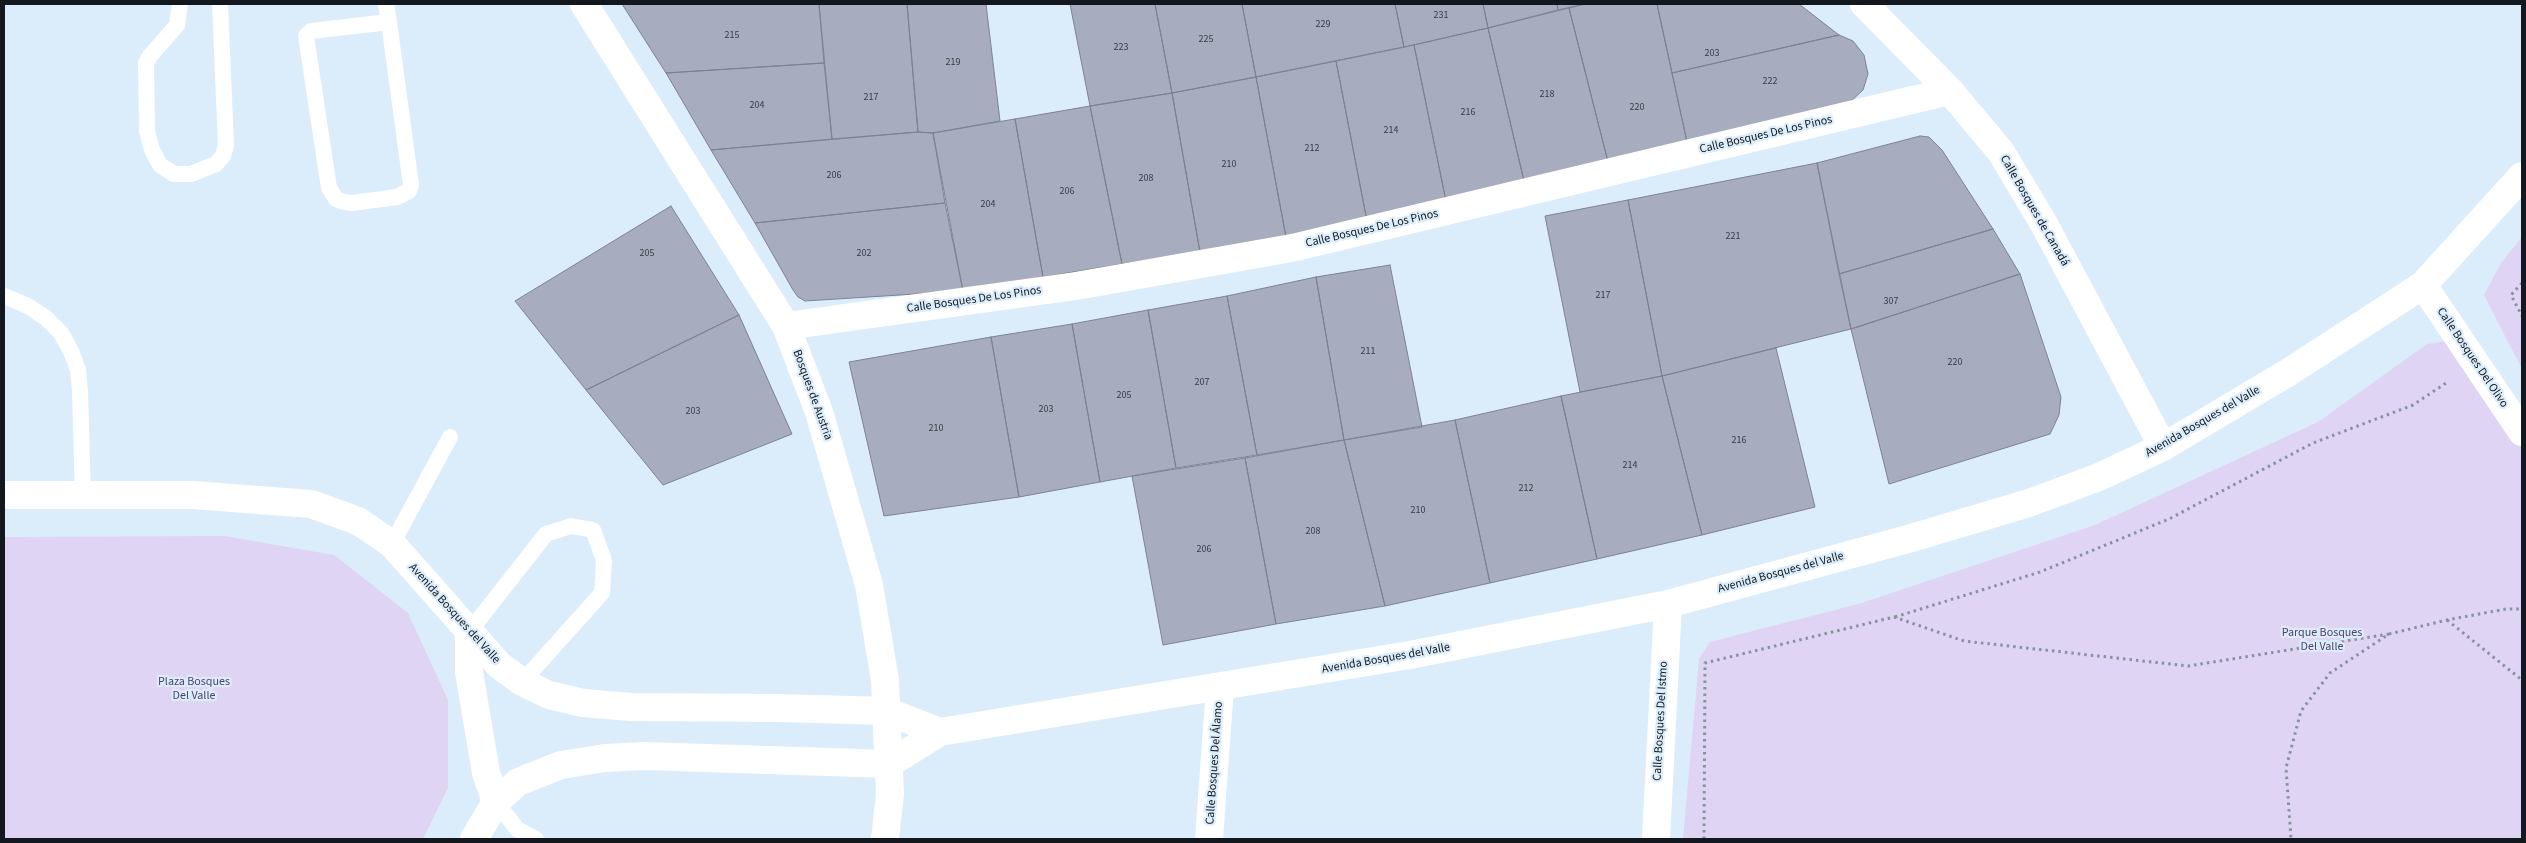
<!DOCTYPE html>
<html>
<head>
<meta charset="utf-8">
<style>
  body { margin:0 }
  #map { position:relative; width:2526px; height:843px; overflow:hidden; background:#dbedfb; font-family:"Source Sans 3",sans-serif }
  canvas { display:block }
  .frame { position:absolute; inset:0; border:5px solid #12181d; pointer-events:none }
</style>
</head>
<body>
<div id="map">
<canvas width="2526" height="843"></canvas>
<div class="frame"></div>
</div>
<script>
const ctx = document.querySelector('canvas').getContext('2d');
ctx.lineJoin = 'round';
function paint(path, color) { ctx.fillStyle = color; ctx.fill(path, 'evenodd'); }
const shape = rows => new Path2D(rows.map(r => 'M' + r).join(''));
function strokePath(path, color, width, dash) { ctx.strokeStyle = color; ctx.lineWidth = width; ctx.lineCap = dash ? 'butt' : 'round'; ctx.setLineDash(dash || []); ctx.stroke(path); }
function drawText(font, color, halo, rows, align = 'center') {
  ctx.font = font + ' "Source Sans 3",sans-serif'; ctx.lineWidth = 4.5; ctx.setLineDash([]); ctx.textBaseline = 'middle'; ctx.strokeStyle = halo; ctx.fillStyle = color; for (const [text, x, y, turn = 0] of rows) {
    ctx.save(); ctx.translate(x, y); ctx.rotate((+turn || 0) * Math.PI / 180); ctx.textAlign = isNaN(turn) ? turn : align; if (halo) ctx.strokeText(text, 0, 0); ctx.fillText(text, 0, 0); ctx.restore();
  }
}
const green = shape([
  [2522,237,2522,369,2484,295,2501,263],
  [2448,341,2458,346,2522,446,2522,839,1683,839,1699,659,1710,642,1862,603,2095,525,2318,422,2427,344],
  [224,536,334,555,408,613,448,700,448,788,423,839,4,839,4,537]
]);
const building = shape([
  [622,4,819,4,824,63,666,73,622,4],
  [819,4,907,4,918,132,832,139,819,4],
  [907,4,986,4,1000,121,933,133,918,132,907,4],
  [1070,4,1155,4,1172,93,1090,106,1070,4],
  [1155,4,1242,4,1256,77,1172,93,1155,4],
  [1242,4,1395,4,1404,47,1256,77,1242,4],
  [1395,4,1483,4,1488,28,1404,47,1395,4],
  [1483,4,1557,4,1558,10,1488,28,1483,4],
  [1557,4,1585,4,1558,10,1557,4],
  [1585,4,1657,4,1687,142,1608,162,1569,8,1585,4],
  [1657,4,1799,4,1839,35,1672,73,1657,4],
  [1569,8,1608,162,1524,181,1488,28,1569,8],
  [1488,28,1524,181,1446,201,1414,45,1488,28],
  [1839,35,1853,41,1864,55,1868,74,1863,90,1850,102,1687,142,1672,73,1839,35],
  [1414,45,1446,201,1367,221,1336,61,1414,45],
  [1336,61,1367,221,1286,237,1256,77,1336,61],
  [824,63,832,139,711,150,666,73,824,63],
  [1256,77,1286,237,1200,252,1172,93,1256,77],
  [1172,93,1200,252,1122,264,1090,106,1172,93],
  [1090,106,1122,264,1043,277,1015,119,1090,106],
  [1015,119,1043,277,963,291,933,133,1015,119],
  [918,132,933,133,945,203,755,223,711,150,918,132],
  [1920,136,1929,137,1942,150,1993,229,1839,274,1817,163,1920,136],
  [1817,163,1851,329,1662,376,1628,200,1817,163],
  [1628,200,1662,376,1580,392,1545,216,1628,200],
  [945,203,963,291,805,301,798,297,793,290,755,223,945,203],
  [671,206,739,315,586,390,515,301,671,206],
  [1993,229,2020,274,1851,329,1839,274,1993,229],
  [1390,265,1422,427,1344,440,1316,277,1390,265],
  [2020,274,2061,397,2059,415,2050,434,1889,484,1851,329,2020,274],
  [1316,277,1344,440,1257,455,1227,296,1316,277],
  [1227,296,1257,455,1176,468,1148,310,1227,296],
  [1148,310,1176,468,1100,482,1072,324,1148,310],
  [739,315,792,434,663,485,586,390,739,315],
  [1072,324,1100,482,1019,497,991,337,1072,324],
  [991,337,1019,497,884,516,849,362,991,337],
  [1776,348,1815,507,1702,535,1662,376,1776,348],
  [1662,376,1702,535,1597,559,1561,396,1662,376],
  [1561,396,1597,559,1490,583,1455,420,1561,396],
  [1455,420,1490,583,1385,606,1344,440,1455,420],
  [1344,440,1385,606,1276,624,1245,458,1344,440],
  [1245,458,1276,624,1163,645,1132,476,1245,458]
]);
const path = shape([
  [2522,283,2511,295,2522,316],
  [1895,617,2040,572,2169,519,2313,443,2413,405,2446,383],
  [2447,620,2522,680],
  [2389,634,2447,620,2506,609,2522,609],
  [1704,839,1705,663,1894,617,1964,641,2188,666,2389,634,2330,673,2301,711,2286,768,2291,839]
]);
const service = shape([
  [180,4,177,25,150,56,146,63,147,131,152,150,160,165,174,174,191,174,216,164,223,156,226,145,220,4],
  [386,4,389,22],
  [389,22,411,185,409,191,397,197,352,203,344,202,336,199,329,188,306,36,311,31,389,22],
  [4,296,28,306,46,318,61,333,71,351,78,370,80,391,83,496],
  [392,544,450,437],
  [469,632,546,534,571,526,593,530,604,560,602,593,522,682],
  [496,802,517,829,536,839]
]);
const minor = shape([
  [584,4,786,326,819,412,869,585,885,680,890,794,885,839],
  [1864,4,1950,91,2001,152,2044,224,2163,447],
  [2423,285,2522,432],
  [786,326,1076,286,1292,248,1950,91],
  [1209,839,1220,687],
  [1656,839,1668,604]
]);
const tertiary = shape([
  [4,495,193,495,311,504,358,521,392,544,499,665,522,682,549,695,583,703,631,707,778,708,886,711,940,732],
  [469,632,469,672,486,773,496,802],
  [474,839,496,802,518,782,561,765,605,758,645,756,889,764,940,732,1410,655,1668,604,1908,539,2029,503,2099,477,2163,447,2289,372,2423,285,2522,176]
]);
const numberNames = [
  ["231",1441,16],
  ["229",1323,25],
  ["215",732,36],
  ["225",1206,40],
  ["223",1121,48],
  ["203",1712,54],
  ["219",953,63],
  ["222",1770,82],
  ["218",1547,95],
  ["217",871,98],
  ["204",757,106],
  ["220",1637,108],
  ["216",1468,113],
  ["214",1391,131],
  ["212",1312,149],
  ["210",1229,165],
  ["206",834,176],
  ["208",1146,179],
  ["206",1067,192],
  ["204",988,205],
  ["221",1733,237],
  ["205",647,254],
  ["202",864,254],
  ["217",1603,296],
  ["307",1891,302],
  ["211",1368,352],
  ["220",1955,363],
  ["207",1202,383],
  ["205",1124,396],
  ["203",1046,410],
  ["203",693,412],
  ["210",936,429],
  ["216",1739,441],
  ["214",1630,466],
  ["212",1526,489],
  ["210",1418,511],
  ["208",1313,532],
  ["206",1204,550]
];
const streetNames = [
  ["Calle Bosques De Los Pinos",1766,135,-13],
  ["Calle Bosques de Canadá",2034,211,60],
  ["Calle Bosques De Los Pinos",1372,229,-13],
  ["Calle Bosques De Los Pinos",974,300,-8],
  ["Calle Bosques Del Olivo",2472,358,56],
  ["Bosques de Austria",812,395,70],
  ["Avenida Bosques del Valle",2203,422,-30],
  ["Avenida Bosques del Valle",1781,573,-15],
  ["Avenida Bosques del Valle",454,614,48],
  ["Avenida Bosques del Valle",1386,659,-10],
  ["Calle Bosques Del Istmo",1661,721,-87],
  ["Calle Bosques Del Álamo",1215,763,-86]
];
const parkNames = [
  ["Parque Bosques",2322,633],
  ["Del Valle",2322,647],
  ["Plaza Bosques",194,682],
  ["Del Valle",194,696]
];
paint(green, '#e0d4f4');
paint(building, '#a7acbe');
strokePath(building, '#7d8293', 1);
strokePath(path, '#86939d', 3, [2.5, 4]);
strokePath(service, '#fff', 16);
strokePath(minor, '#fff', 28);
strokePath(tertiary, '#fff', 28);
drawText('10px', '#373d45', null, numberNames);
drawText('12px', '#12181d', '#dbedfb', streetNames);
drawText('12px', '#55416e', '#dbedfb', parkNames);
</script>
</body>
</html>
